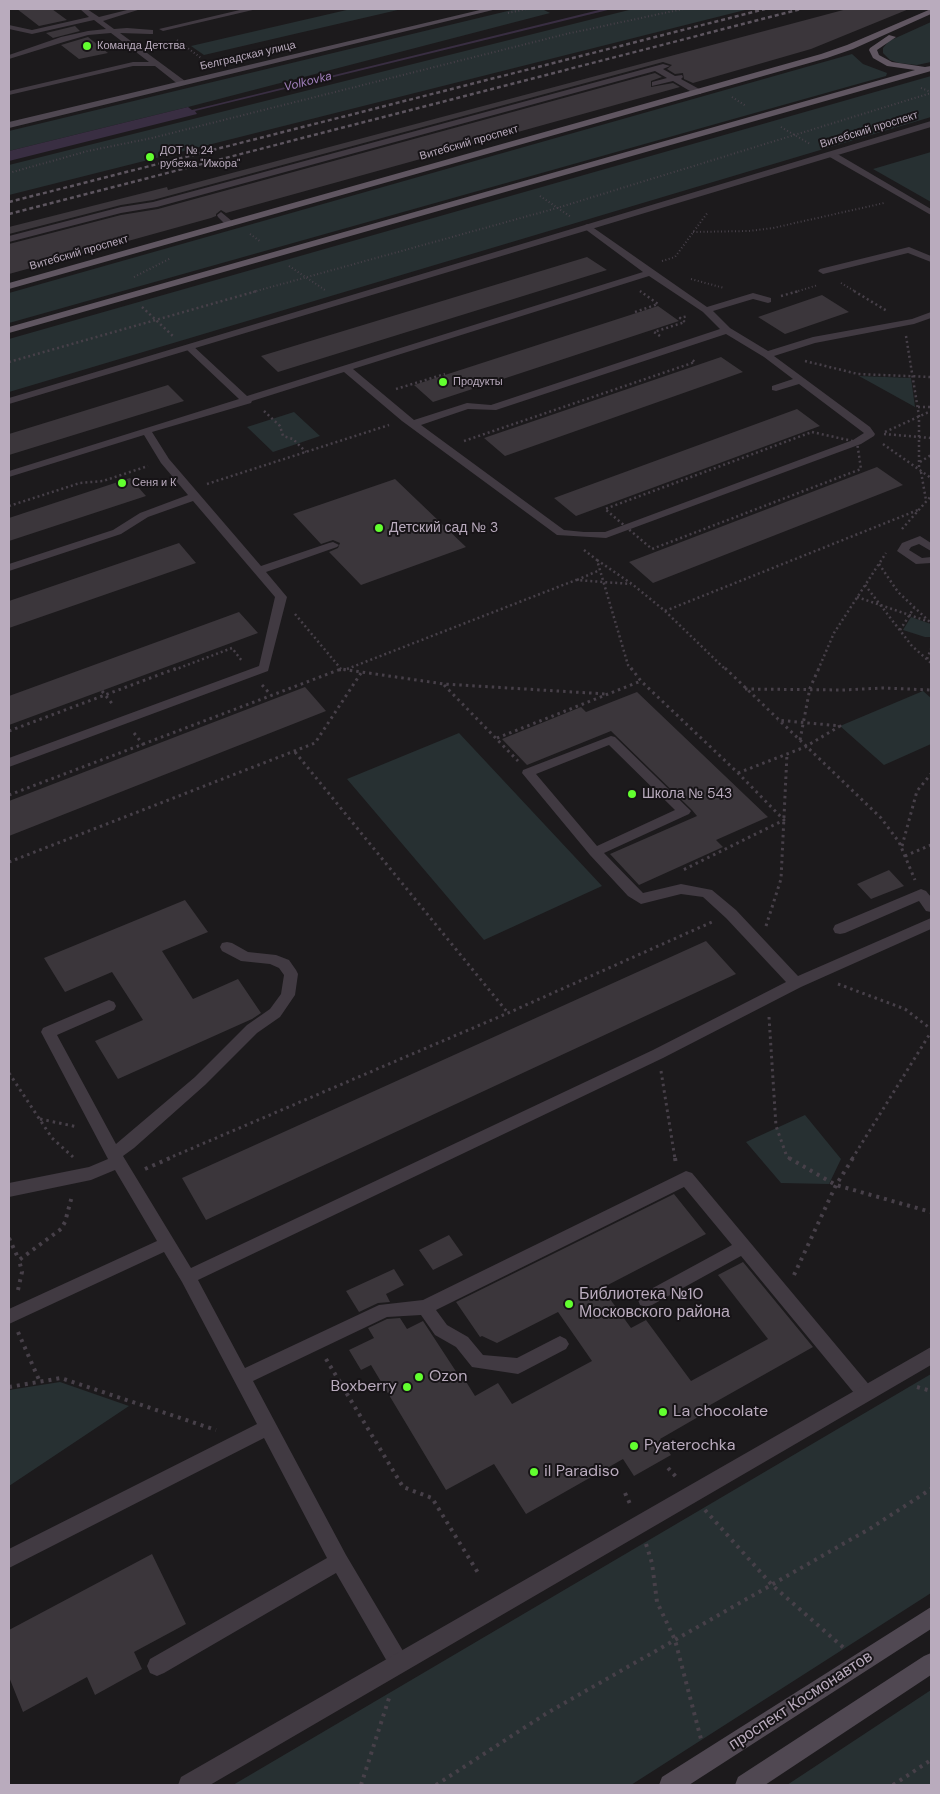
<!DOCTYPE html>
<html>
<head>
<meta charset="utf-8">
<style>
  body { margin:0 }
  #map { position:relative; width:940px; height:1794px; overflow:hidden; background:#1c1a1c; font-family:"DM Sans",sans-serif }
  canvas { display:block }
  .frame { position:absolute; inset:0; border:10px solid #b9abbd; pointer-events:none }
</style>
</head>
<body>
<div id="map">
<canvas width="940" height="1794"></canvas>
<div class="frame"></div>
</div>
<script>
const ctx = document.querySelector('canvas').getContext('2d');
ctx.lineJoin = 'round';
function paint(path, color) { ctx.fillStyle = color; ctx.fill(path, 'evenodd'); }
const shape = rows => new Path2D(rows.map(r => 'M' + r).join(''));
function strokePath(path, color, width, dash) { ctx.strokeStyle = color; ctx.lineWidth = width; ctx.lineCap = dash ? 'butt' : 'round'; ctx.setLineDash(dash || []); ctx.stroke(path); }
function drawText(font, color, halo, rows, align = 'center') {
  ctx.font = font + ' "DM Sans",sans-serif'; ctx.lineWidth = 4; ctx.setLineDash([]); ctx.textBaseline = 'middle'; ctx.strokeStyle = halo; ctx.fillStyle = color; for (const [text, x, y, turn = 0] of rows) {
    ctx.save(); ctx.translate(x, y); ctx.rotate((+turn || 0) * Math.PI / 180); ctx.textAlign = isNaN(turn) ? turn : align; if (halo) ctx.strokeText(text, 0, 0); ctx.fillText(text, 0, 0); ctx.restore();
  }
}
const green = shape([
  [351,9,402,9,204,55,191,46],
  [516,9,542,9,550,13,188,107,9,151,9,131],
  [633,9,749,9,9,195,9,165],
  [931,22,931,62,917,65,899,63,890,60,883,53,883,48,889,41],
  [852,54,863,64,887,73,886,76,9,323,9,293],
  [931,76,931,117,9,392,9,339],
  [931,152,931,202,873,169],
  [859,376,911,378,915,407],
  [294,412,320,436,273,452,247,427],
  [911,617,931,624,931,637,925,637,903,630],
  [923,691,931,698,931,744,884,765,840,726],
  [459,733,602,886,484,940,347,779],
  [805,1115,841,1159,829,1184,781,1183,746,1142],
  [931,1374,931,1593,631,1785,233,1785],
  [60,1382,129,1406,9,1486,9,1390],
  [931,1690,931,1785,787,1785]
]);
const water = shape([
  [603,9,612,9,195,111,197,114,9,161,9,151,188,107,192,110]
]);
const building = shape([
  [17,9,52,9,67,20,39,26],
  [847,9,909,9,811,49,693,83,684,79,683,73,675,74,667,69,672,65,663,62,153,200,121,205,9,234,9,227,167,187,168,190],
  [75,26,80,31,53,38,46,33],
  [88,37,108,53,79,59,61,45],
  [655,73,662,77,651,81,651,87,673,83,680,87,226,213,221,210,216,214,216,216,211,218,9,274,9,244,121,215,158,209],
  [587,257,607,270,278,372,261,356],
  [822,295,849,312,785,334,758,317],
  [658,306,679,321,433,402,414,385],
  [721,357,743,372,505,456,484,438],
  [168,385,184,401,9,455,9,434],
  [797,409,820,426,576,516,554,498],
  [877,467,903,485,653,583,629,562],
  [130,478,146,496,9,541,9,518],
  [395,479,466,547,361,585,329,552,338,548,340,543,333,540,321,544,293,514],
  [179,543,196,563,9,628,9,601],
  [239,612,258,633,9,725,9,696],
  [305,687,326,711,9,836,9,801],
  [637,692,768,817,716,840,723,847,639,885,610,854,697,816,692,810,611,731,527,765,502,739,581,707,586,712],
  [889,870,904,886,871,899,857,884],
  [185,900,208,932,162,951,193,999,238,979,261,1013,252,1019,118,1079,95,1041,143,1020,112,972,65,992,44,958],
  [706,941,736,974,206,1220,182,1178],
  [674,1194,706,1234,602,1288,631,1328,646,1320,691,1381,768,1339,718,1275,743,1262,813,1347,703,1409,705,1413,660,1439,671,1455,634,1476,623,1459,526,1514,494,1464,446,1490,371,1365,361,1370,349,1350,374,1338,368,1328,387,1319,400,1318,407,1329,423,1321,457,1373,460,1372,475,1396,498,1383,512,1404,592,1361,558,1312,497,1343,482,1336,480,1337,456,1302],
  [449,1235,463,1255,433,1270,419,1250],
  [394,1269,404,1285,386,1294,390,1302,378,1303,359,1312,346,1291],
  [152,1554,186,1624,134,1652,142,1669,95,1695,87,1677,23,1712,9,1677,9,1630]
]);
const pathFar3 = shape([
  [508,13,527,9],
  [177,40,201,58],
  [921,88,931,92],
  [732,97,746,106],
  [781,127,810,144],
  [9,173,88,151,152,138,566,34,683,9],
  [540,196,571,217],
  [693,232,749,231,773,228,884,203],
  [250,234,261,242],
  [662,261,675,257,708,212],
  [289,266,325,290],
  [134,277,171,258],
  [691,279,724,288],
  [841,283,856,292],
  [253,292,557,208,931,93],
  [795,292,818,285]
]);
const pathFar2 = shape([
  [854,291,887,311],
  [781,296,799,291],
  [142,307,174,337],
  [635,312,658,304,640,291],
  [660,336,654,332,685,322,680,318,688,316],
  [906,336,919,416,919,469],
  [805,361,858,374,931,377],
  [9,362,257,291],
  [396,389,445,374],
  [918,407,931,407],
  [264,411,280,426,283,436,293,439,306,452],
  [812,432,857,442,861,469,652,549,605,509,812,432],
  [885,432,931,411],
  [884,434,931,438],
  [464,441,695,362,691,359],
  [883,444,931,478],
  [920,462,931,455],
  [921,472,926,500],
  [207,484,389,425],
  [9,506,80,483,103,481,148,466],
  [902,529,931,496],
  [584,550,597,560,628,665,632,670],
  [597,560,632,584,665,611,726,670],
  [879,564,898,592,931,623],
  [577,580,600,570],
  [865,585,912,646,931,663],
  [857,597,927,621],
  [665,611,918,510],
  [295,614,341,669],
  [900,630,914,608],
  [927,659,931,649],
  [347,669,576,580,631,584],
  [174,670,232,648,242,661],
  [339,670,345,670],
  [818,670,834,633,886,553]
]);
const pathFar1 = shape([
  [631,668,641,681,738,773,784,820,681,871],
  [725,668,881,818,899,842,915,880],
  [262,685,271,695],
  [444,685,518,761],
  [745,689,843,690,883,688,931,690],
  [102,691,114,706],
  [9,731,177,668],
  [134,733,146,748],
  [497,738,641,681],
  [800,740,810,688,819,668],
  [295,752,508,1013],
  [738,773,805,747,840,726,777,720],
  [9,795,341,669,444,684,606,694],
  [902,846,917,791,931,774],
  [905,856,931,845],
  [9,862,315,743,361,673],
  [766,926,781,879,787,754],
  [838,984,905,1009,931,1029],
  [769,1017,776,1126,787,1157,791,1159],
  [661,1071,675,1159],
  [9,1073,52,1138,73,1157],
  [40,1119,78,1127],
  [167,1159,508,1013,712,922],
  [852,1159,931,1032]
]);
const path = shape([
  [675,1158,676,1164],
  [789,1158,836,1185,931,1212],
  [145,1169,170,1158],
  [9,1238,19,1260],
  [794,1275,836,1185,853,1158],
  [18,1290,22,1272,19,1260,61,1229,65,1222,72,1196],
  [18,1332,40,1382],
  [326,1359,403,1487,432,1498,480,1576],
  [9,1387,61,1378,216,1430],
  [917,1387,931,1391],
  [668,1468,678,1479],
  [625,1493,631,1506],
  [705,1510,772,1585,844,1648],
  [646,1544,652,1563,657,1602,675,1640,701,1739],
  [361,1785,390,1695],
  [436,1785,547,1713,871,1528,931,1489],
  [893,1785,931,1760]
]);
const lane = shape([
  [80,9,87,9,99,17,131,9,141,9,103,21,114,29,127,28,153,30,153,34,150,34,120,33,185,81,185,85,179,85,155,66,133,66,9,95,9,91,133,62,149,62,111,33,88,35,67,41,9,59,9,55,61,37,88,31,106,29,94,20,32,34,9,29,9,25,32,30,89,17,80,9],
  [244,9,257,9,163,31,159,29,244,9],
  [663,64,670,66,663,69,675,76,682,75,683,77,681,79,701,90,701,94,695,94,673,81,652,86,652,82,667,78,655,71,157,207,121,213,9,242,9,236,121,207,153,202,663,64],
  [828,152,834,152,931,209,931,215,828,156,828,152],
  [221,212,233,222,233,226,227,226,218,217,217,215,221,212],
  [588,224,707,307,753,293,771,298,771,302,768,303,753,299,713,311,730,328,768,351,813,337,912,319,931,312,931,318,914,324,815,343,774,356,870,427,875,434,874,436,861,444,606,538,557,535,402,421,344,372,252,401,251,403,152,432,169,459,261,566,329,543,333,542,339,545,337,547,266,572,287,597,268,671,9,767,9,758,259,666,275,597,193,501,148,517,121,534,9,571,9,564,113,530,140,513,188,495,161,463,144,435,9,477,9,471,239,399,186,349,186,345,192,345,247,396,643,272,585,229,585,225,588,224],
  [649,276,703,312,720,329,491,405,467,403,414,420,353,369,649,276],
  [726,334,764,357,793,379,772,386,772,390,776,391,799,384,864,433,853,440,605,532,584,532,564,530,421,425,468,409,496,410,726,334],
  [909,247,931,256,931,262,908,253,823,274,818,271,820,269,909,247],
  [920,536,931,543,931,551,919,544,911,547,909,550,922,558,931,557,931,563,916,564,897,551,902,543,920,536],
  [611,736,615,737,691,811,689,814,604,853,643,893,681,884,712,890,736,910,798,976,931,918,931,929,801,987,663,1058,198,1280,245,1368,379,1305,423,1300,686,1171,692,1173,871,1387,874,1393,871,1399,865,1401,859,1399,741,1256,652,1305,646,1307,640,1305,638,1300,640,1295,732,1245,684,1187,436,1310,447,1325,468,1337,483,1355,517,1358,554,1339,560,1336,566,1339,569,1344,566,1349,524,1371,518,1374,472,1367,456,1347,435,1335,421,1315,387,1317,253,1381,346,1555,406,1656,409,1663,406,1670,399,1673,392,1670,336,1573,164,1673,157,1676,150,1673,147,1666,150,1659,327,1558,264,1438,9,1568,9,1549,257,1424,182,1282,164,1252,9,1324,9,1309,157,1241,115,1170,91,1180,9,1197,9,1183,89,1167,108,1159,41,1032,43,1028,104,1002,109,1000,114,1002,116,1006,114,1010,57,1035,116,1144,195,1077,247,1025,270,1009,281,994,284,975,279,968,270,964,241,961,222,951,220,947,222,943,227,942,232,943,248,952,276,955,289,960,296,970,298,974,295,995,280,1017,257,1033,205,1085,134,1148,123,1156,191,1268,653,1050,786,982,726,918,703,897,681,894,641,904,628,896,590,855,522,773,523,770,611,736],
  [609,745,675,810,597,846,536,774,609,745],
  [921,889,926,891,931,897,931,912,926,911,919,901,845,933,840,934,835,933,833,929,835,925,921,889]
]);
const street = shape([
  [931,121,931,127,9,404,9,398,931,121],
  [931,1347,931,1365,210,1785,178,1785,181,1777,931,1347]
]);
const secondary = shape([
  [484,9,497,9,9,128,9,122,484,9],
  [931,1607,931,1629,689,1785,659,1785,662,1777,931,1607],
  [931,1653,931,1675,765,1785,735,1785,738,1777,924,1656,931,1653]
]);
const primary = shape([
  [931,9,931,14,853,49,827,58,9,289,9,283,821,54,847,45,931,9],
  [889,35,896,37,877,50,879,55,892,62,925,67,931,66,931,71,9,333,9,327,915,70,887,66,873,58,869,50,870,48,889,35]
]);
const rail = shape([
  [9,202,765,9],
  [9,214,801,9]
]);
const markers = [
  [87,46,5,"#62ff2f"],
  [150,157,5,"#62ff2f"],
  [443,382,5,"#62ff2f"],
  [122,483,5,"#62ff2f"],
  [379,528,5,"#62ff2f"],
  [632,794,5,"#62ff2f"],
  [569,1304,5,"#62ff2f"],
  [419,1377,5,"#62ff2f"],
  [407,1387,5,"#62ff2f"],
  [663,1412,5,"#62ff2f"],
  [634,1446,5,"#62ff2f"],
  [534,1472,5,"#62ff2f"]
];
const farPoinames = [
  ["Команда Детства",97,46],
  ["ДОТ № 24",160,151],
  ["рубежа \"Ижора\"",160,164],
  ["Продукты",453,382],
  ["Сеня и К",132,483]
];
const farStreetnames = [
  ["Белградская улица",248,56,-13],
  ["Витебский проспект",869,130,-17],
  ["Витебский проспект",469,143,-16],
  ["Витебский проспект",79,253,-16]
];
const farWaternames = [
  ["Volkovka",308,82,-14]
];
const poiNames = [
  ["Детский сад № 3",389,528],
  ["Школа № 543",642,794]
];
const nearPoinames = [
  ["Библиотека №10",579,1295],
  ["Московского района",579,1313],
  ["Ozon",429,1377],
  ["Boxberry",397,1387,"right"],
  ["La chocolate",673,1412],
  ["Pyaterochka",644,1446],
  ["il Paradiso",544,1472]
];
const nearStreetnames = [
  ["проспект Космонавтов",801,1701,-33]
];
paint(green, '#273032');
paint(water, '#392e42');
paint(building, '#3b363b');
strokePath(pathFar3, '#474049', 2, [1, 2.5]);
strokePath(pathFar2, '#474049', 2.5, [2, 3]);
strokePath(pathFar1, '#474049', 3, [2.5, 4]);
strokePath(path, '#474049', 4, [3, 5]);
paint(lane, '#413a42');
paint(street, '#413a42');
paint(secondary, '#504852');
paint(primary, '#605661');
strokePath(rail, '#5d555f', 2.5, [4, 3]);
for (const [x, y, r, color] of markers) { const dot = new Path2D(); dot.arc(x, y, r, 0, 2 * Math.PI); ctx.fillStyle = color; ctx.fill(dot); strokePath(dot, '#171417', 2); }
drawText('11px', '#b9abbd', '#171417', farPoinames, 'left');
drawText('11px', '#b9abbd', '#171417', farStreetnames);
drawText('italic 12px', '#a07fbb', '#171417', farWaternames);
drawText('14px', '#b9abbd', '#171417', poiNames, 'left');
drawText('16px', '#b9abbd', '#171417', nearPoinames, 'left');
drawText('16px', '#b9abbd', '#171417', nearStreetnames);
</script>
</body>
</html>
